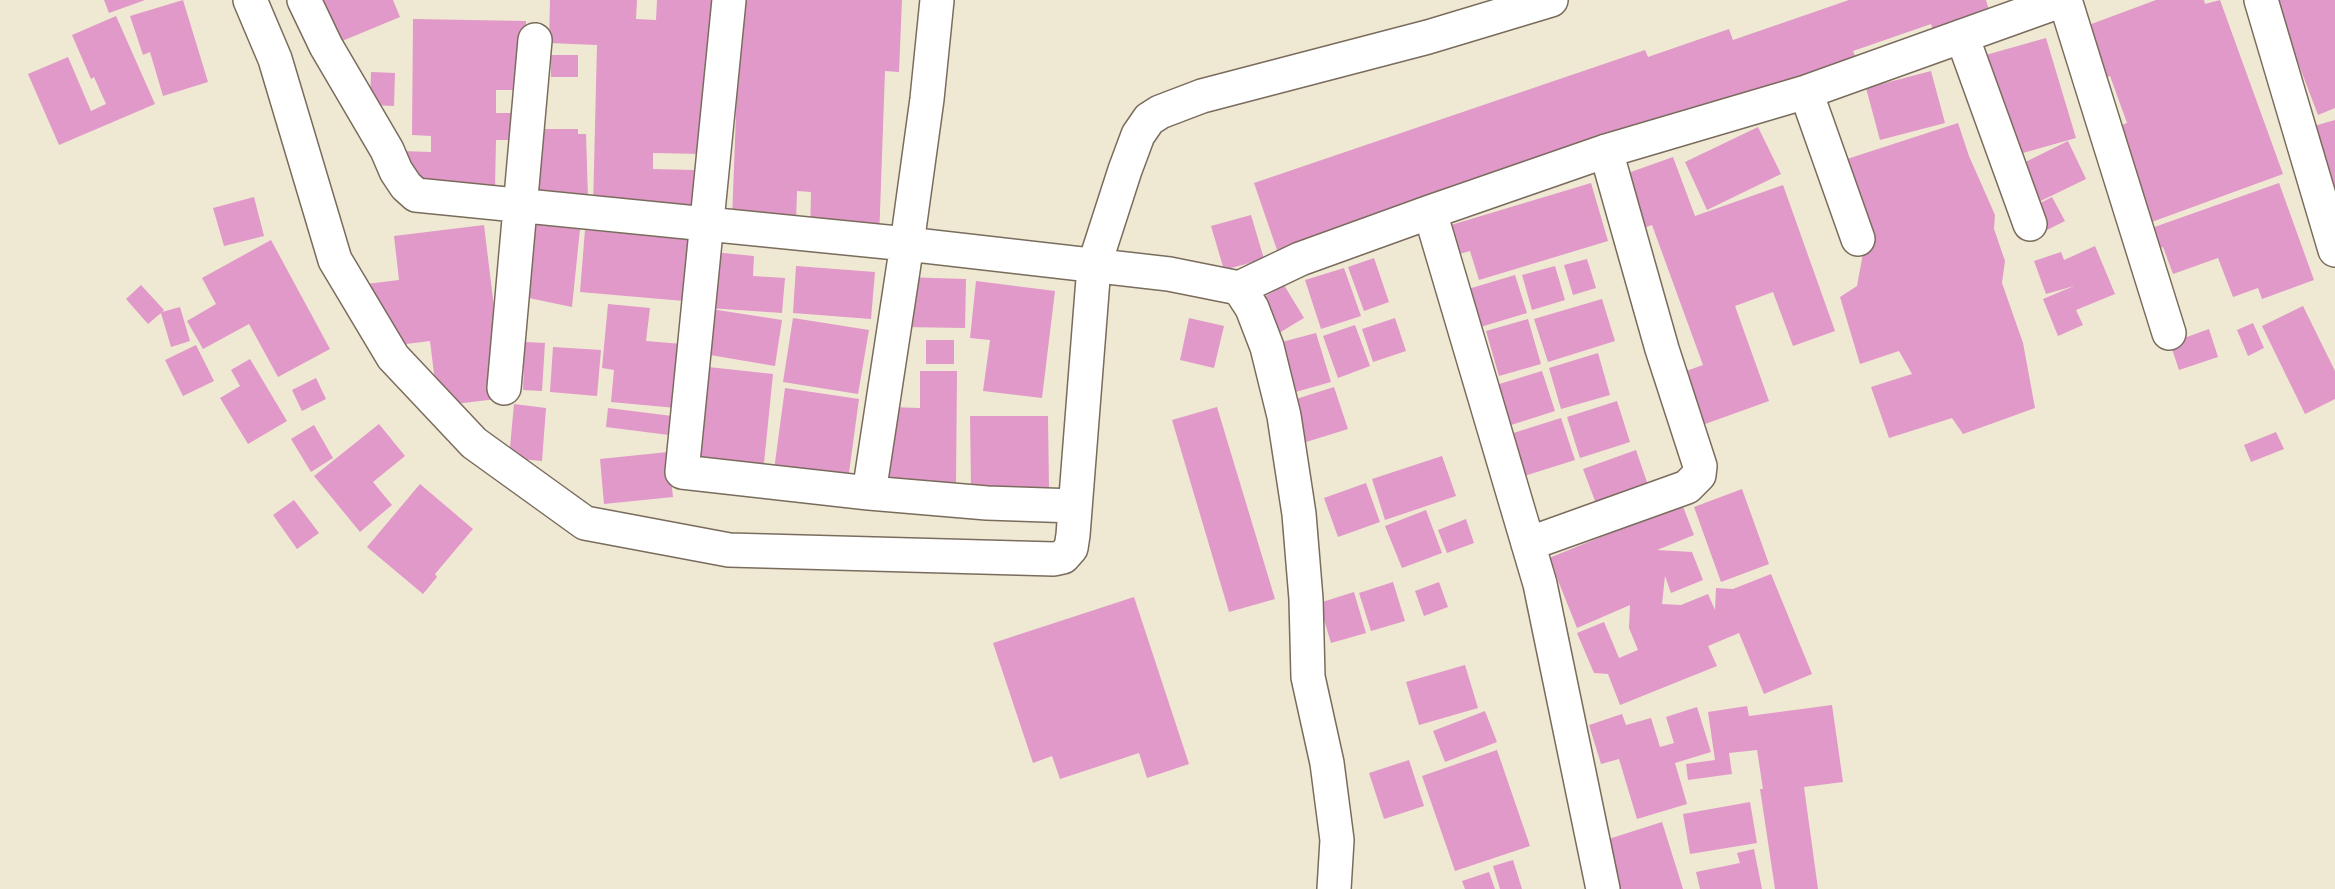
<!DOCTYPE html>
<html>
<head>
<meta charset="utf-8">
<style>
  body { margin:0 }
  canvas { display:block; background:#efe8d2 }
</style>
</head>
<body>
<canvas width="2335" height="889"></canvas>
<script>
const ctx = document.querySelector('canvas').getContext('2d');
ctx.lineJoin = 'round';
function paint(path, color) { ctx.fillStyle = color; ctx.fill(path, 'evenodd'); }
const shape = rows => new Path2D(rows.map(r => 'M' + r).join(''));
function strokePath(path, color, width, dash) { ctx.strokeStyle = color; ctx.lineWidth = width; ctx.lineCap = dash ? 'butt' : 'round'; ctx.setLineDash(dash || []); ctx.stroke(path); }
const building = shape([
  [104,0,145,0,109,13],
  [183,0,208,82,163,96,150,52,143,55,130,16],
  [297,0,393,0,400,17,318,51],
  [550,0,637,0,636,19,656,20,657,0,716,0,703,154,653,153,653,169,694,170,693,212,593,208,597,45,549,43],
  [743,0,902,0,899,72,885,71,879,240,810,238,811,192,797,191,796,222,732,219,740,9],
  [1849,0,1986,0,1992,20,1936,39,1931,24,1853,51,1857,61,1460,188,1277,250,1254,183,1645,50,1648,57,1729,29,1733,40],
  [2156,0,2204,0,2205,4,2220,0,2283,174,2149,223,2114,128,2127,123,2110,76,2105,78,2086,26],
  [2246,0,2335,0,2335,108,2318,115,2297,60,2281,66],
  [116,16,155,104,59,145,28,74,68,57,91,111,106,104,94,77,91,79,72,35],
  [413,19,526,21,526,90,496,90,496,113,520,113,519,140,496,140,495,188,402,187,402,151,431,152,431,136,412,135],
  [2046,38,2076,138,1998,160,1968,60],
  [551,55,578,55,578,77,551,77],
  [1931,71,1945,123,1880,140,1866,88],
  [371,72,395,73,394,106,370,105],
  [2335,120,2335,188,2334,188,2326,159,2306,165,2296,131],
  [1958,123,1969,156,1995,215,1994,229,2005,261,2002,283,2023,343,2035,408,1963,434,1952,418,1889,438,1871,387,1912,374,1899,351,1860,364,1840,297,1857,286,1864,248,1841,161],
  [1758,127,1781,174,1707,210,1685,162],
  [537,129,578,129,578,134,586,134,588,198,539,199],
  [2068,141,2086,179,2020,211,2001,174],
  [1673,157,1695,216,1783,185,1835,331,1793,346,1773,292,1735,306,1769,401,1694,428,1675,375,1703,365,1652,225,1633,232,1614,178],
  [1591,183,1608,241,1479,280,1470,251,1449,257,1441,228],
  [2279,183,2314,280,2262,299,2258,288,2233,297,2218,258,2173,274,2163,247,2134,258,2126,237],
  [254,197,264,236,224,246,213,208],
  [2052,197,2065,221,2033,237,2021,213],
  [1251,215,1264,259,1224,270,1211,226],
  [532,224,580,229,572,307,524,297],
  [484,225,505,398,438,406,430,341,374,348,366,284,399,280,394,236],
  [585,230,689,239,684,301,580,292],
  [271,240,330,349,278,377,249,324,203,349,187,321,216,304,202,278],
  [2095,246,2115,294,2076,310,2083,325,2058,336,2043,299,2074,286,2046,294,2034,261,2061,252,2064,260],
  [713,252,754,256,753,276,785,278,782,313,709,308],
  [1374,258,1389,302,1364,311,1348,267],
  [1587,259,1596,288,1573,295,1564,265],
  [796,266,875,272,871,319,793,313],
  [1555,266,1565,300,1532,310,1522,275],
  [1344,268,1361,316,1321,329,1305,280],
  [1515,275,1527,313,1477,328,1465,290],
  [902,277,966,279,965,328,901,327],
  [976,281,1055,291,1042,398,983,391,990,340,970,338],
  [141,285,164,310,162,312,180,307,190,341,171,347,161,313,148,324,126,299],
  [1284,285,1304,318,1279,333,1259,300],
  [1602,299,1615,341,1548,362,1534,319],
  [608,304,650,308,646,341,682,344,676,408,611,402,614,370,602,368],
  [2303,306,2335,371,2335,399,2305,414,2262,326],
  [711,309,782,320,775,366,704,354],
  [793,318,869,330,858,394,783,382],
  [1189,318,1224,326,1214,368,1180,360],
  [1395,318,1406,351,1373,362,1362,329],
  [1528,319,1541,364,1499,376,1486,331],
  [2253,323,2264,348,2248,356,2237,330],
  [1355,325,1370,366,1338,378,1323,336],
  [2209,329,2218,357,2179,370,2170,343],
  [1316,333,1331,382,1292,393,1278,343],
  [926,340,954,340,954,364,926,364],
  [525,342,545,343,542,391,523,390],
  [196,345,214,381,183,396,165,360],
  [553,347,601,350,597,396,550,392],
  [1598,353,1610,395,1561,409,1549,368],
  [250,359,287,421,248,444,220,398,240,386,231,370],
  [699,366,773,374,763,473,689,464],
  [920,371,957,371,956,486,888,485,889,407,920,408],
  [1542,371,1555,411,1508,426,1496,385],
  [316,378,326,399,302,411,292,390],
  [1334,387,1348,429,1306,442,1293,400],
  [785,388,859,399,848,480,774,470],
  [1617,401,1630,442,1580,458,1567,417],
  [514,404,546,408,542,461,509,458],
  [1217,407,1275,599,1229,612,1172,420],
  [608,408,672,416,669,435,606,427],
  [970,416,1048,416,1049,489,971,489],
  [1561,418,1575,460,1521,477,1507,435],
  [379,424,405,456,373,482,392,505,360,532,314,476],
  [314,425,333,458,311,472,291,439],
  [2276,432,2284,449,2251,462,2244,445],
  [1636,450,1650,491,1598,509,1583,469],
  [668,452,673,497,604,504,600,459],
  [1442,456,1456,496,1385,520,1372,479],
  [1366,483,1380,522,1338,537,1324,498],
  [420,484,473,529,435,574,437,577,423,594,367,547],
  [1742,489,1769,564,1721,582,1694,507],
  [294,500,319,533,297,549,273,515],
  [1682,504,1694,535,1657,550,1692,552,1703,580,1671,593,1665,576,1662,604,1681,605,1708,594,1715,610,1716,588,1733,589,1771,574,1812,674,1764,694,1739,633,1708,646,1717,666,1620,705,1608,674,1594,673,1577,633,1604,622,1619,658,1638,650,1629,628,1630,605,1577,628,1549,558],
  [1426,510,1442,553,1402,568,1385,526],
  [1466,519,1474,543,1447,553,1438,530],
  [1393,582,1405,621,1371,631,1359,593],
  [1439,582,1448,607,1424,616,1415,591],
  [1354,592,1366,633,1331,643,1319,603],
  [1134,597,1189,764,1147,778,1139,753,1060,779,1052,756,1033,763,993,643],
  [1465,665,1478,708,1419,725,1406,682],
  [1832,705,1843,782,1804,787,1818,889,1775,889,1760,789,1763,789,1757,750,1729,753,1732,774,1688,780,1686,764,1715,760,1708,712,1747,706,1749,716],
  [1697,707,1711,752,1675,763,1687,804,1637,819,1619,759,1601,764,1589,725,1622,714,1626,725,1651,718,1660,747,1674,743,1666,717],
  [1485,711,1497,742,1445,762,1433,731],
  [1497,750,1530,846,1455,871,1422,776],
  [1409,760,1424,806,1384,819,1369,773],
  [1750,802,1757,843,1690,854,1683,814],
  [1662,822,1683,889,1610,889,1596,843],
  [1754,849,1762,889,1700,889,1696,872,1740,863,1737,853],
  [1513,860,1522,889,1500,889,1493,866],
  [1489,872,1495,889,1465,889,1462,881]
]);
const minor = shape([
  [250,0,275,59,335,260,393,357,474,443,585,523,729,550,1054,559,1063,557,1071,548,1073,535,1094,266,1125,170,1138,135,1149,119,1160,112,1202,96,1428,37,1551,0],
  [304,0,326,46,387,150,396,171,406,186,416,195,907,244,1169,274,1239,288,1252,308,1267,347,1284,416,1299,514,1306,599,1308,677,1327,763,1337,840,1334,889],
  [729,0,682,472,869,493,987,503,1075,506],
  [2065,0,2169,333],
  [2261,0,2335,250],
  [1962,36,2030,224],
  [1806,92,1858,239],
  [1430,212,1540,584,1603,889],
  [1239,288,1300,259,1430,212,1606,151,1806,92,2063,0],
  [504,388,535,40],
  [869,493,907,244,927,99,937,0],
  [1528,544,1687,487,1699,475,1700,466,1662,349,1606,151]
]);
paint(building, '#e199ca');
strokePath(minor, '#7a6c5d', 36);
strokePath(minor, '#fff', 33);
</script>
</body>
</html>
